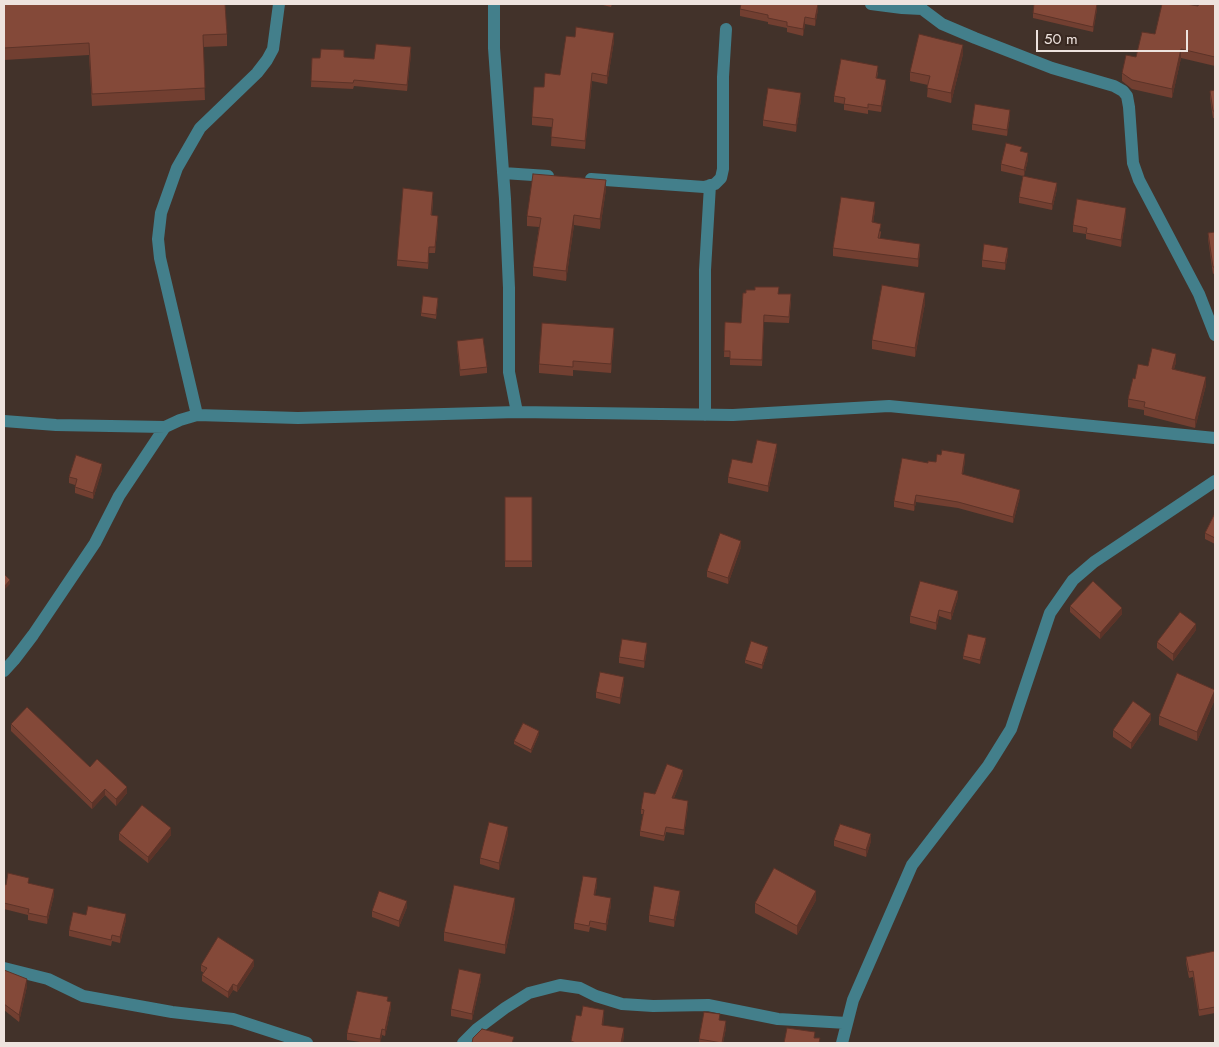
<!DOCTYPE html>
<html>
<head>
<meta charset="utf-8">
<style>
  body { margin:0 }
  #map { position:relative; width:1219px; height:1047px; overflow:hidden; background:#42322a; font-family:Jost,sans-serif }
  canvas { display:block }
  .frame { position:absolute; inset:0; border:5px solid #eee3de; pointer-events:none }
  .scale { position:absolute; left:1036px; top:30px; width:152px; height:22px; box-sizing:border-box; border:2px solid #eee3de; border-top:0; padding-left:6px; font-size:15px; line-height:18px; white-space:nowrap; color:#eee3de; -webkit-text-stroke:4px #382820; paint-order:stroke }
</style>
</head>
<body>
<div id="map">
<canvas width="1219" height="1047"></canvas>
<div class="frame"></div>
<div class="scale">50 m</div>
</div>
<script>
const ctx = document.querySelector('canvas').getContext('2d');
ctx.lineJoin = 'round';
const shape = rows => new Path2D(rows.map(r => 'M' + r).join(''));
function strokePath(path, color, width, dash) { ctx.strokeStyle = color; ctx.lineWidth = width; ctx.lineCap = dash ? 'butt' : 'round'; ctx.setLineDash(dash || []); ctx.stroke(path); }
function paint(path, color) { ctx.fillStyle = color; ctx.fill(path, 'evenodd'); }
const minor = shape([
  [494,4,494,48,505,199,509,288,509,372,517,412],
  [871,4,902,8,922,9],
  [920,4,922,9,942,24,975,38,1052,68,1114,86,1123,91,1127,96,1129,107,1133,163,1139,180,1199,294,1215,335],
  [503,173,548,176],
  [591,179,704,187,715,184,721,178,723,169,723,77,726,29],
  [197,415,160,258,158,239,161,213,177,168,200,128,257,73,267,60,273,49,279,4],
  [705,415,705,270,710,185],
  [4,421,56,425,165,427],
  [4,671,14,660,33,635,95,543,119,496,165,427,180,420,197,415,298,418,517,412,733,415,889,406,1215,438],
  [4,968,48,979,83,996,172,1012,233,1019,307,1043],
  [463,1043,477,1029,505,1008,529,993,560,985,580,988,596,996,622,1004,653,1006,708,1005,778,1019,847,1023],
  [842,1043,853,1000,912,865,988,766,1011,729,1050,613,1073,580,1094,562,1215,481]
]);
const wall = shape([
  [4,4,227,34,227,46,203,47,205,100,92,106,89,55,4,60],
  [599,4,612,4,611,7],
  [1215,4,1215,66,1181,58,1172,98,1132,89,1122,81,1122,73,1155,34,1198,6],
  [740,9,818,9,815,26,805,24,803,36,787,32,787,28,768,24,768,22,740,16],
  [1097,9,1093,32,1033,18,1033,13],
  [575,37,614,41,607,84,592,81,585,149,551,146,552,127,532,125,532,117,544,87,560,75],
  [411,54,407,91,354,86,353,89,311,87,312,58,320,58,344,57,374,59],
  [963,54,951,103,927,97,928,85,910,81,910,72],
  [878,72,877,78,886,86,881,112,868,110,868,114,844,110,844,104,834,102,834,96],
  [1215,90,1215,118,1213,118,1210,98,1210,91],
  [801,99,796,132,763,126,763,120],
  [1010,116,1007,136,972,130,972,124],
  [1022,151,1028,159,1024,176,1057,189,1052,210,1019,203,1019,197,1023,176,1001,171,1001,164],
  [606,189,600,229,574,225,566,281,533,276,533,267,539,227,527,226,527,216],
  [433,198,432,215,438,222,435,253,429,253,428,269,397,266,397,260],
  [875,210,873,223,881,232,880,238,920,252,918,267,833,256,833,248],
  [1126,214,1121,247,1086,239,1086,234,1073,232,1073,225],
  [1215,232,1215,273,1213,274,1208,239,1208,233],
  [1008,254,1005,270,982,267,982,260],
  [779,294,791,301,789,323,764,322,762,366,730,365,730,357,724,357,725,322,741,323],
  [438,301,436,319,421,316,421,313],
  [925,303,915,357,872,349,872,340],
  [614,338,611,373,573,370,573,376,539,373,539,364],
  [457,341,487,367,487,373,460,376,457,347],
  [1176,362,1174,369,1206,385,1195,428,1144,415,1144,410,1128,407,1128,399,1135,379,1148,366],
  [777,450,768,492,728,483,728,477],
  [965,460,963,474,1020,496,1013,523,958,508,916,502,914,511,894,507,894,501,928,463],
  [102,470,93,499,75,493,75,485,69,483,69,477],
  [505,497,532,497,532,567,505,567],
  [1215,513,1215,544,1205,539,1205,533],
  [741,547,728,584,707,577,707,571],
  [958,597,951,620,939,616,936,630,910,623,910,616],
  [1070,606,1122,614,1100,639,1070,612],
  [1196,630,1173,661,1157,648,1157,642],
  [986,642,980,664,963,659,963,656],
  [647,649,644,668,619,663,619,657],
  [768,650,762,669,745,663,745,660],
  [624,684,620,704,596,698,596,692],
  [1215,699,1197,741,1159,725,1159,716],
  [1151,720,1131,749,1113,737,1113,730],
  [11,724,90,767,127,793,116,806,105,795,92,809,11,731],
  [539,734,531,753,514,744,514,741],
  [683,775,674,798,688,806,684,835,666,832,664,841,640,836,640,831,643,814,641,814,641,809,655,794],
  [119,833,171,835,148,863,119,840],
  [508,834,499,870,480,864,480,858],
  [834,840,871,841,866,857,834,846],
  [29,883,54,895,47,924,28,920,28,915,4,909,4,884,6,885],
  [597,885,595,895,611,905,606,931,590,927,589,932,574,929,574,923],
  [680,897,674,927,649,922,649,915],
  [816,900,797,935,755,913,755,903],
  [407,907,399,927,372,917,372,911],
  [515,907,505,954,444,941,444,932],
  [86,915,126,920,120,943,112,941,111,946,69,936,69,930],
  [1215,951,1215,1013,1199,1016,1193,977,1189,978,1186,963,1186,957],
  [201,965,254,966,237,992,233,990,228,998,202,981,202,975,204,973,201,971],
  [4,970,27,986,19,1022,4,1010],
  [481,980,472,1020,451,1016,451,1009],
  [388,1001,391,1008,385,1036,382,1035,380,1043,367,1043,347,1040,347,1033],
  [720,1020,726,1028,723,1043,699,1043,699,1039]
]);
const shadedWall = shape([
  [818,4,818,9,815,26,815,19],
  [1097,4,1097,9,1093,32,1093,27],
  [805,17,805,24,803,36,803,29],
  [614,33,614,41,607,84,607,76],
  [963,45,963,54,951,103,951,93],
  [411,47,411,54,407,91,407,85],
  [1181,49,1181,58,1172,98,1172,89],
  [592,73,592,81,585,149,585,141],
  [886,80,886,86,881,112,881,106],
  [801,93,801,99,796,132,796,125],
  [1010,110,1010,116,1007,136,1007,130],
  [1028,153,1028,159,1024,176,1024,170],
  [606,180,606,189,600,229,600,219],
  [1057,183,1057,189,1052,210,1052,204],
  [875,202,875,210,872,231,872,222],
  [1126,208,1126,214,1121,247,1121,240],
  [574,215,574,225,566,281,566,271],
  [438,216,438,222,435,253,435,247],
  [920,244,920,252,918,267,918,259],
  [1008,248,1008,254,1005,270,1005,263],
  [925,293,925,303,915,357,915,348],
  [614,328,614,338,611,373,611,364],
  [1176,354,1176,362,1172,377,1172,369],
  [1206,377,1206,385,1195,428,1195,420],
  [777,444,777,450,768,492,768,486],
  [965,454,965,460,962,481,962,474],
  [102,464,102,470,93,499,93,493],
  [1020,490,1020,496,1013,523,1013,517],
  [916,495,916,502,914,511,914,505],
  [741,541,741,547,728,584,728,578],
  [10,580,10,584,4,590,4,587],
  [958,591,958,597,951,620,951,613],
  [1122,608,1122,614,1100,639,1100,633],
  [939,610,939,616,936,630,936,623],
  [1196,624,1196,630,1173,661,1173,654],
  [986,638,986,642,980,664,980,660],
  [647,643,647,649,644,668,644,661],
  [768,647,768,650,762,669,762,665],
  [624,677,624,684,620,704,620,698],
  [1215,690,1215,699,1197,741,1197,732],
  [1151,714,1151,720,1131,749,1131,743],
  [539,731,539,734,531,753,531,750],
  [683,770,683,775,672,803,672,798],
  [127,787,127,793,116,806,116,799],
  [105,789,105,795,92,809,92,803],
  [688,801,688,806,684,835,684,830],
  [508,827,508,834,499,870,499,863],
  [171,828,171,835,148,863,148,857],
  [871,834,871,841,866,857,866,850],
  [597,878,597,885,594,901,594,895],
  [54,889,54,895,47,924,47,917],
  [680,891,680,897,674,927,674,920],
  [816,891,816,900,797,935,797,926],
  [515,898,515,907,505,954,505,945],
  [611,898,611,905,606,931,606,924],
  [407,901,407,907,399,927,399,921],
  [126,914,126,920,120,943,120,937],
  [254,960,254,966,237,992,237,986],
  [481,974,481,980,472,1020,472,1014],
  [27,979,27,986,19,1022,19,1015],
  [233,984,233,990,228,998,228,992],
  [391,1002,391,1008,385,1036,385,1030],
  [604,1010,604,1020,602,1034,602,1025],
  [726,1021,726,1028,723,1043,722,1043],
  [624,1028,624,1038,623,1043,621,1043],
  [382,1029,382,1035,380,1043,380,1039]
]);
const building = shape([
  [4,4,225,4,227,34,203,35,205,88,92,94,89,43,4,48,4,4],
  [741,4,818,4,815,19,805,17,803,29,787,26,787,22,768,18,768,15,740,9,741,4],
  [1034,4,1097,4,1093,27,1033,13,1034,4],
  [1162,4,1186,4,1198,6,1199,4,1215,4,1215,57,1181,49,1172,89,1132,80,1122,73,1126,55,1136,57,1142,32,1155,34,1162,4],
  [576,27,614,33,607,76,592,73,585,141,551,137,553,119,532,117,534,87,544,87,545,73,560,75,566,36,575,37,576,27],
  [919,34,963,45,951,93,927,88,930,76,910,72,919,34],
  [376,44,411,47,407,85,354,80,353,83,311,81,312,58,320,58,321,49,344,50,344,57,374,59,376,44],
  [841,59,878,66,876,78,886,80,881,106,868,104,868,108,844,104,845,98,834,96,841,59],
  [768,88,801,93,796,125,763,120,768,88],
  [1215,90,1215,111,1213,111,1210,91,1215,90],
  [975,104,1010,110,1007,130,972,124,975,104],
  [1006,143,1022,147,1020,151,1028,153,1024,170,1001,164,1006,143],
  [533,174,606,180,600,219,574,215,566,271,533,267,541,218,527,216,533,174],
  [1023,176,1057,183,1052,204,1019,197,1023,176],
  [403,188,433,192,431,215,438,216,435,247,429,247,428,263,397,260,403,188],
  [841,197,875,202,872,222,881,224,878,238,920,244,918,259,833,248,841,197],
  [1077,199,1126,208,1121,240,1086,233,1087,228,1073,225,1077,199],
  [1215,232,1215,267,1213,267,1208,233,1215,232],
  [984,244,1008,248,1005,263,982,260,984,244],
  [882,285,925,293,915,348,872,340,882,285],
  [755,287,779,287,778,294,791,294,789,317,764,315,762,360,730,359,730,351,724,351,725,322,741,323,743,293,746,293,746,290,755,290,755,287],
  [423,296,438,298,436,315,421,313,423,296],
  [542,323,614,328,611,364,573,361,573,367,539,364,542,323],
  [483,338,487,367,460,370,457,341,483,338],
  [1152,348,1176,354,1172,369,1206,377,1195,420,1144,407,1145,402,1128,399,1133,378,1135,379,1138,364,1148,366,1152,348],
  [757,440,777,444,768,486,728,477,732,459,752,463,757,440],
  [942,450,965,454,962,474,1020,490,1013,517,958,502,916,495,914,505,894,501,902,458,928,463,928,461,936,462,937,454,941,455,942,450],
  [76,455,102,464,93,493,75,487,77,479,69,477,76,455],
  [505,497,532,497,532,561,505,561,505,497],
  [1215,513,1215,538,1205,533,1215,513],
  [720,533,741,541,728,578,707,571,720,533],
  [4,574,10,580,4,587,4,574],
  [920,581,958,591,951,613,939,610,936,623,910,616,920,581],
  [1093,581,1122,608,1100,633,1070,606,1093,581],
  [1180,612,1196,624,1173,654,1157,642,1180,612],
  [968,634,986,638,980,660,963,656,968,634],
  [622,639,647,643,644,661,619,657,622,639],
  [751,641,768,647,762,665,745,660,751,641],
  [600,672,624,677,620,698,596,692,600,672],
  [1177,673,1215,690,1197,732,1159,716,1177,673],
  [1133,701,1151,714,1131,743,1113,730,1133,701],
  [27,707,90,767,97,759,127,787,116,799,105,789,92,803,11,724,27,707],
  [523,723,539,731,531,750,514,741,523,723],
  [667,764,683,770,672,798,688,801,684,830,666,827,664,836,640,831,644,810,641,809,644,792,655,794,667,764],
  [142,805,171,828,148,857,119,833,142,805],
  [489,822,508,827,499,863,480,858,489,822],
  [840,824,871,834,866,850,834,840,840,824],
  [774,868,816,891,797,926,755,903,774,868],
  [8,873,29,878,28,883,54,889,47,917,28,913,29,909,4,903,4,884,6,885,8,873],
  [583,876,597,878,594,895,611,898,606,924,590,921,589,926,574,923,583,876],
  [454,885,515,898,505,945,444,932,454,885],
  [654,886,680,891,674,920,649,915,654,886],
  [379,891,407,901,399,921,372,911,379,891],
  [88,906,126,914,120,937,112,935,111,940,69,930,73,912,86,915,88,906],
  [218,937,254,960,237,986,233,984,228,992,202,975,207,968,201,965,218,937],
  [1215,951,1215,1007,1199,1010,1193,971,1189,972,1186,957,1215,951],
  [459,969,481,974,472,1014,451,1009,459,969],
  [4,970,27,979,19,1015,4,1004,4,970],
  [357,991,388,997,387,1001,391,1002,385,1030,382,1029,380,1039,347,1033,357,991],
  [583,1006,604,1010,602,1025,624,1028,621,1043,576,1043,571,1041,576,1015,581,1016,583,1006],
  [704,1012,720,1014,719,1020,726,1021,722,1043,699,1039,704,1012],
  [787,1028,815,1032,814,1038,820,1038,819,1043,784,1043,787,1028],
  [482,1029,514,1037,512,1043,472,1043,473,1038,482,1029]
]);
strokePath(minor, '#437f8b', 12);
paint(wall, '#723f31');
paint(shadedWall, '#5c3328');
paint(building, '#844939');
strokePath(building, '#5c3328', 1);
</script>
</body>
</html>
